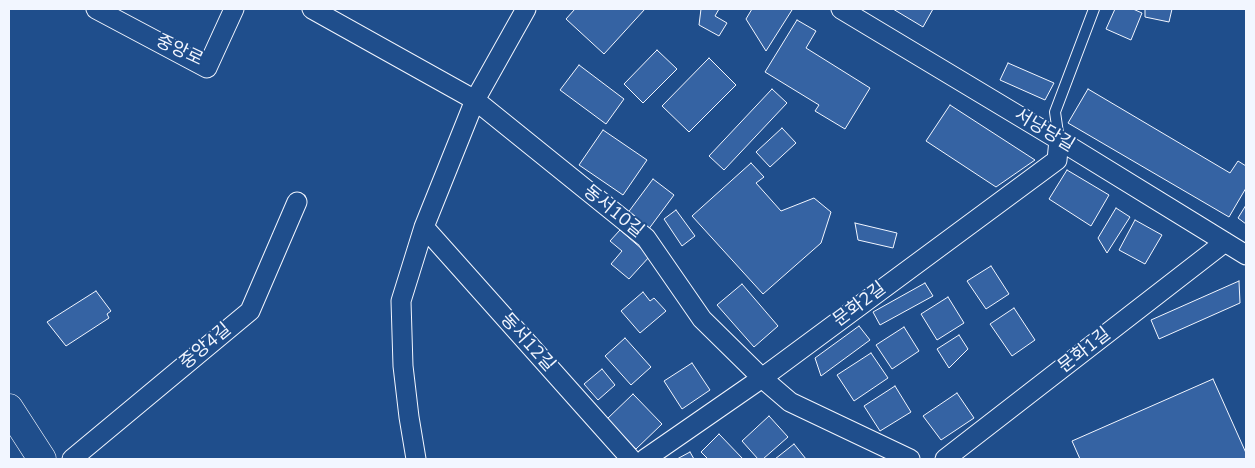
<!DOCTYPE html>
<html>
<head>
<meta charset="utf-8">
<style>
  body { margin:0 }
  #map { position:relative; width:1255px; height:468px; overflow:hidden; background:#1f4e8c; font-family:"Nunito Sans",sans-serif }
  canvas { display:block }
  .frame { position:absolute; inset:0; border:10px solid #f2f6ff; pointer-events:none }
</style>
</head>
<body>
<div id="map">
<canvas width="1255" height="468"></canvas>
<div class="frame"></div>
</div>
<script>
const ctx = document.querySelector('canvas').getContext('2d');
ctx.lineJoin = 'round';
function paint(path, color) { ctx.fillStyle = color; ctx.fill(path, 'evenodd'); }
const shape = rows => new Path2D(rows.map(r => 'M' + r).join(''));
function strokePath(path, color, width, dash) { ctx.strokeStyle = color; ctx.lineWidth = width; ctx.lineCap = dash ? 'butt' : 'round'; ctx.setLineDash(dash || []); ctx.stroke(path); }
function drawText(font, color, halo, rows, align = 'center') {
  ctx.font = font + ' "Nunito Sans","Noto Sans KR",sans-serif'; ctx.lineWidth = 4; ctx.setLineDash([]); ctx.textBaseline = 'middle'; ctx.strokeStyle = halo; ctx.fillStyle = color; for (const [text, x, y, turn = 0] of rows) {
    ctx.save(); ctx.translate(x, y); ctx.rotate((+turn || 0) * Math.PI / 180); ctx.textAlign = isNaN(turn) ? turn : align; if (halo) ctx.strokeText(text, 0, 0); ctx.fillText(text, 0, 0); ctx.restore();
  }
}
const building = shape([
  [575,9,645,9,604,54,566,19,575,9],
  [701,9,719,9,715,16,727,23,719,36,699,25,701,9],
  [752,9,790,9,792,10,766,51,746,19,752,9],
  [893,9,933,9,923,27,893,9],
  [1115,9,1133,9,1142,13,1131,40,1106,29,1115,9],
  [1145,9,1172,9,1169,22,1145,17,1145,9],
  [797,20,816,31,806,48,870,88,845,129,815,111,819,105,765,72,797,20],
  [657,50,677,69,643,103,624,84,657,50],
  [709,58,736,85,689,132,662,106,709,58],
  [1008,63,1054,83,1045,100,1000,80,1008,63],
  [579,65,624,99,606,124,560,90,579,65],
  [772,89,787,103,724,170,709,156,772,89],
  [1088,89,1230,173,1238,161,1246,166,1246,188,1229,217,1068,123,1088,89],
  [950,105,1035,160,996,187,926,141,950,105],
  [782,128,796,143,770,167,756,152,782,128],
  [603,130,647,160,623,195,579,165,603,130],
  [751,163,764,177,756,183,781,211,814,198,831,212,821,243,763,294,692,216,751,163],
  [1067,170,1109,195,1091,226,1049,199,1067,170],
  [653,179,674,195,648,230,627,214,653,179],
  [1246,205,1246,224,1238,218,1246,205],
  [1116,208,1130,217,1107,253,1098,238,1116,208],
  [676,210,695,236,682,246,664,219,676,210],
  [1135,220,1162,235,1145,264,1119,250,1135,220],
  [855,223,897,233,893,248,858,240,855,223],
  [620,230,650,256,629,279,611,264,622,251,610,241,620,230],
  [991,266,1009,294,986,309,967,281,991,266],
  [1239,281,1240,303,1159,339,1151,320,1239,281],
  [925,283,933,296,880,325,873,312,925,283],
  [742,284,778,326,754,347,717,305,742,284],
  [96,291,111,311,107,314,109,318,66,346,47,322,96,291],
  [643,292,650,301,654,298,666,311,640,333,621,311,643,292],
  [948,297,964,323,937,340,921,314,948,297],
  [1014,308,1035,340,1012,356,990,324,1014,308],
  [859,326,870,340,821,376,815,358,859,326],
  [904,327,919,351,892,369,876,345,904,327],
  [959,335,968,349,949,368,937,349,959,335],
  [625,338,651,367,631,385,605,356,625,338],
  [871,353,888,378,854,401,837,375,871,353],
  [692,363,710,390,682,409,664,381,692,363],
  [602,369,615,385,598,400,584,384,602,369],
  [1213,379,1246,453,1246,459,1080,459,1072,441,1213,379],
  [895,386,911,412,880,431,864,406,895,386],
  [957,393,974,418,941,440,923,416,957,393],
  [633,394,662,424,636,449,607,419,633,394],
  [769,416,788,437,763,459,758,459,742,441,769,416],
  [719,434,743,459,708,459,701,452,719,434],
  [794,444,806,459,775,459,794,444],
  [690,452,694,459,677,459,690,452]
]);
const lane = shape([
  [1059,140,1055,112,1094,9]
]);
const street = shape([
  [96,9,207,68,234,9],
  [312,9,475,100,646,238,702,319,762,378,790,402,910,459],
  [841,9,1059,140,1246,255],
  [424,227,631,459],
  [72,459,250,311,297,202],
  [416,459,409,417,403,366,401,301,424,227,475,100,526,9],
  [645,459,762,378,1057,160,1059,140],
  [945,459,1225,242]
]);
const secondary = shape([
  [9,408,42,459]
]);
const streetNames = [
  ["중앙로",179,51,25],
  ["서낭당길",1044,131,31],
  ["동서10길",613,212,39],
  ["문화2길",860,305,-37],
  ["동서12길",527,343,48],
  ["중앙4길",206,347,-40],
  ["문화1길",1085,351,-38]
];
paint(building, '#3563a3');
strokePath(building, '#f2f6ff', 1);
strokePath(lane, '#f2f6ff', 12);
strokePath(street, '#f2f6ff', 21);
strokePath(secondary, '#f2f6ff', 29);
strokePath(lane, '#1f4e8c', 10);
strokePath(street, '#1f4e8c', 19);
strokePath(secondary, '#1f4e8c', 28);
drawText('18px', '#f2f6ff', '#1f4e8c', streetNames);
</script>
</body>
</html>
